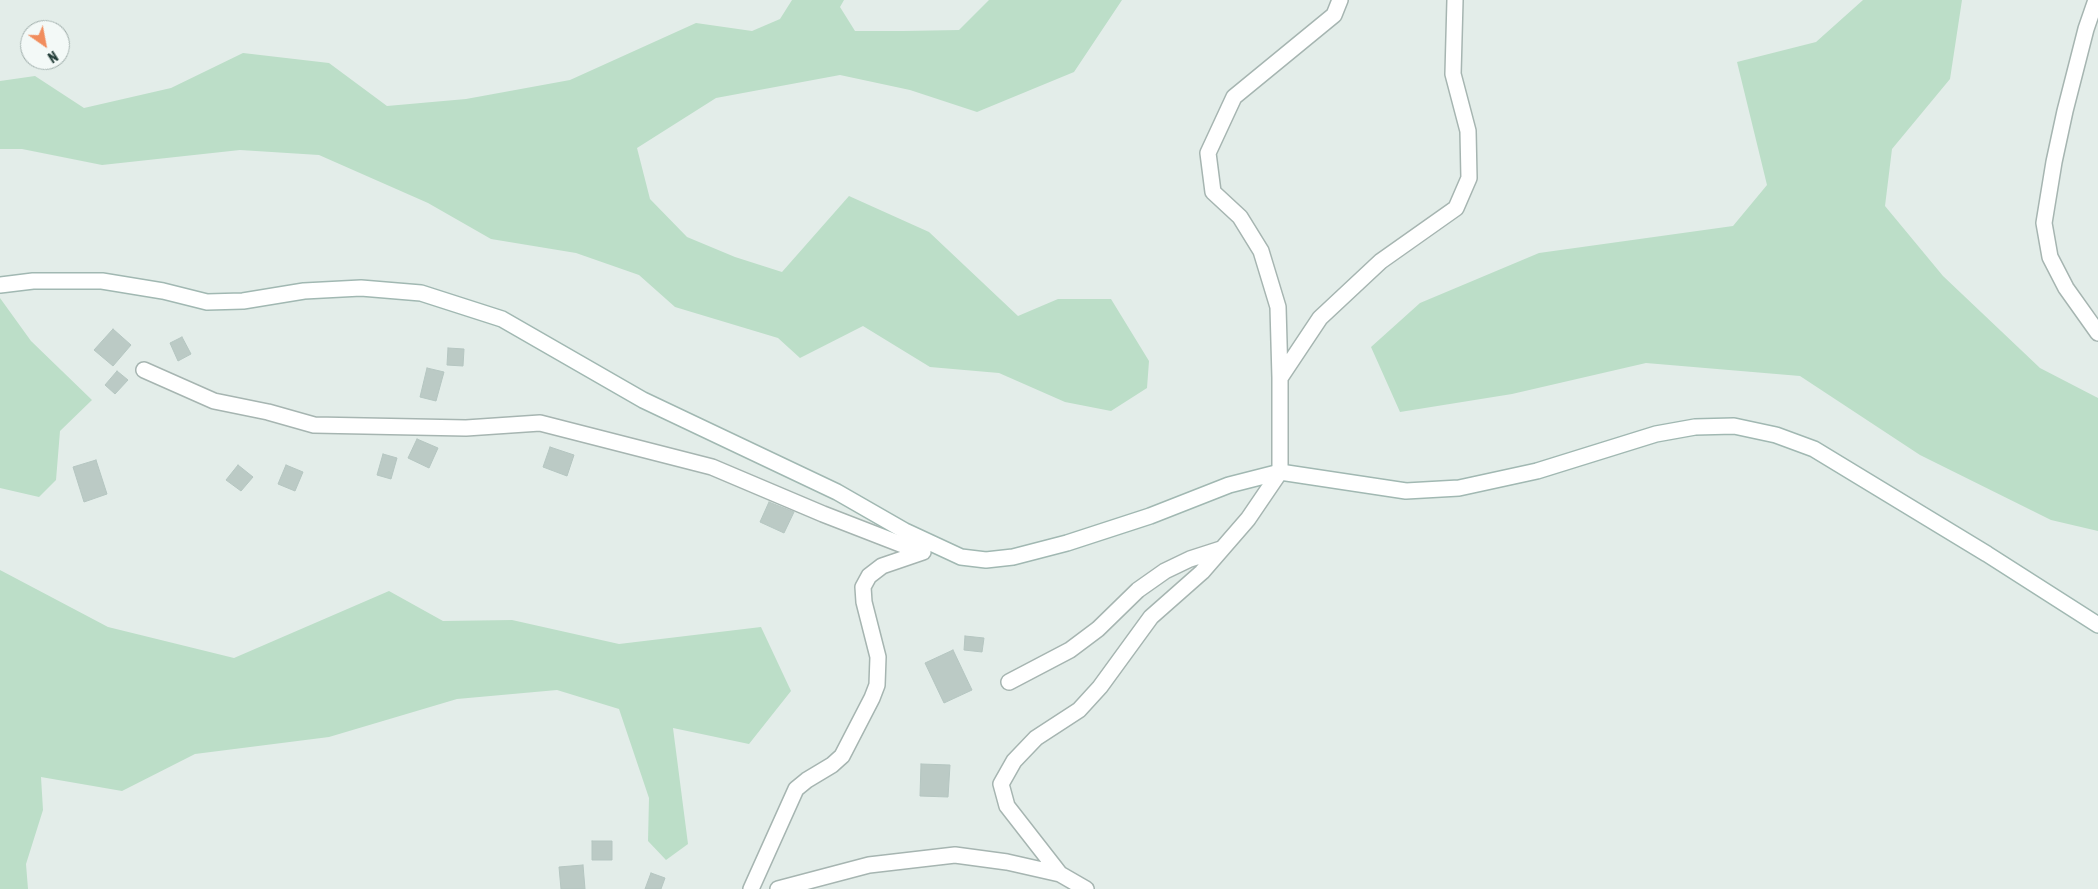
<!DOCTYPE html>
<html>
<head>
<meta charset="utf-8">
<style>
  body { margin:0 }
  #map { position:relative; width:2098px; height:889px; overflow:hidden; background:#e3ede9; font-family:"Asap Condensed",sans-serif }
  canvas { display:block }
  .north { position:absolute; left:20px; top:20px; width:50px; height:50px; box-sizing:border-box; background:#f3f9f7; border:1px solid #a0aeab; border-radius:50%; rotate:147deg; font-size:14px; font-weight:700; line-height:20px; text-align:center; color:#233e39 }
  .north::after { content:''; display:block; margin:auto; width:18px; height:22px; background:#f18d5d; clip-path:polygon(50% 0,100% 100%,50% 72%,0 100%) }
</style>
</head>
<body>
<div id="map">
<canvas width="2098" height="889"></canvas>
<div class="north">N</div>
</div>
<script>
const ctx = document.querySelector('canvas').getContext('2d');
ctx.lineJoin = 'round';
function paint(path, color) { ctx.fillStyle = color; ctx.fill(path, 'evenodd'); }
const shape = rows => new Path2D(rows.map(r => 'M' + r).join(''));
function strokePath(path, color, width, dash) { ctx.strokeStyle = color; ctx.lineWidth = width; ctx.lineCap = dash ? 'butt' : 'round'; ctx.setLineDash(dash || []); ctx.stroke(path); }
const green = shape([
  [792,0,844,0,840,7,855,31,903,31,959,30,989,0,1122,0,1074,72,977,112,910,90,840,75,716,98,637,148,650,199,687,237,735,257,782,272,849,196,929,232,1018,316,1058,299,1111,299,1149,361,1147,388,1111,411,1065,402,999,373,930,367,863,326,800,358,778,338,675,307,639,275,576,253,491,239,428,203,319,155,240,150,102,165,22,149,0,149,0,81,35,76,84,108,171,88,243,53,329,63,387,106,466,99,570,80,696,23,752,31,780,19],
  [1863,0,1962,0,1950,79,1892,149,1885,206,1943,276,2040,368,2098,398,2098,531,2051,520,1920,455,1800,376,1646,363,1512,394,1400,412,1371,347,1420,303,1539,253,1733,226,1767,185,1737,62,1816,42],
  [0,298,31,341,92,400,60,431,56,480,39,497,0,488],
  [0,570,108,627,234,658,389,591,443,621,512,620,619,644,761,627,791,691,749,744,673,728,688,844,666,860,648,841,649,798,619,709,557,690,457,699,329,737,195,754,122,791,41,777,43,810,26,864,28,889,0,889]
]);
const building = shape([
  [113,329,131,345,113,366,94,350,113,329],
  [182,337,191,354,178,361,170,343,182,337],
  [448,348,464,349,463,366,447,365,448,348],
  [427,368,444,372,436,401,420,397,427,368],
  [117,371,128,380,115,394,105,385,117,371],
  [417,439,438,448,429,468,408,458,417,439],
  [550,447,574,455,567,476,543,467,550,447],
  [383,454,397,458,391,479,377,475,383,454],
  [96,460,107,494,84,502,73,467,96,460],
  [238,465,253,477,241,491,226,480,238,465],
  [286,465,303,472,295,491,278,484,286,465],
  [769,502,794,512,784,533,760,522,769,502],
  [965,636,984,638,982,652,964,650,965,636],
  [953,650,972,690,944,703,925,663,953,650],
  [921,764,950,765,948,797,920,796,921,764],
  [592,841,612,841,612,860,592,860,592,841],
  [583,865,585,889,561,889,559,867,583,865],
  [651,873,665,878,661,889,645,889,651,873]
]);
const street = shape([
  [2096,0,2086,29,2065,111,2054,162,2044,223,2050,257,2066,288,2098,333],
  [144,370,214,401,268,412,314,425,466,428,540,423,712,467,823,514,921,552],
  [1280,378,1278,307,1261,251,1240,217,1213,192,1208,153,1234,97,1334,15,1340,0],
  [1009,682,1070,650,1098,629,1138,590,1165,571,1190,559,1221,549],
  [1060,874,1007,806,1001,784,1014,761,1036,738,1079,710,1100,687,1151,617,1202,572,1248,519,1280,472,1280,378,1320,318,1381,261,1456,208,1469,178,1468,131,1453,74,1455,0],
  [751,889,796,789,807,780,832,765,842,756,872,698,877,685,878,657,864,602,863,587,869,576,882,566,923,552],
  [778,889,869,865,955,855,1007,862,1060,874,1086,889]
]);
const secondary = shape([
  [0,285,33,281,102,281,163,291,207,302,243,301,304,291,361,288,421,293,502,319,643,400,837,492,905,531,961,557,986,560,1013,557,1067,543,1150,516,1229,485,1280,472,1406,491,1459,488,1537,471,1656,434,1695,427,1734,426,1776,435,1814,449,1987,554,2098,625]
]);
paint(green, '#bcdec8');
paint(building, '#bbcac5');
strokePath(building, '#b5c6c1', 1);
strokePath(street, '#a6b5b1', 18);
strokePath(secondary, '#a1b8b2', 18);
strokePath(street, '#fff', 15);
strokePath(secondary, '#fff', 15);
</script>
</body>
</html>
